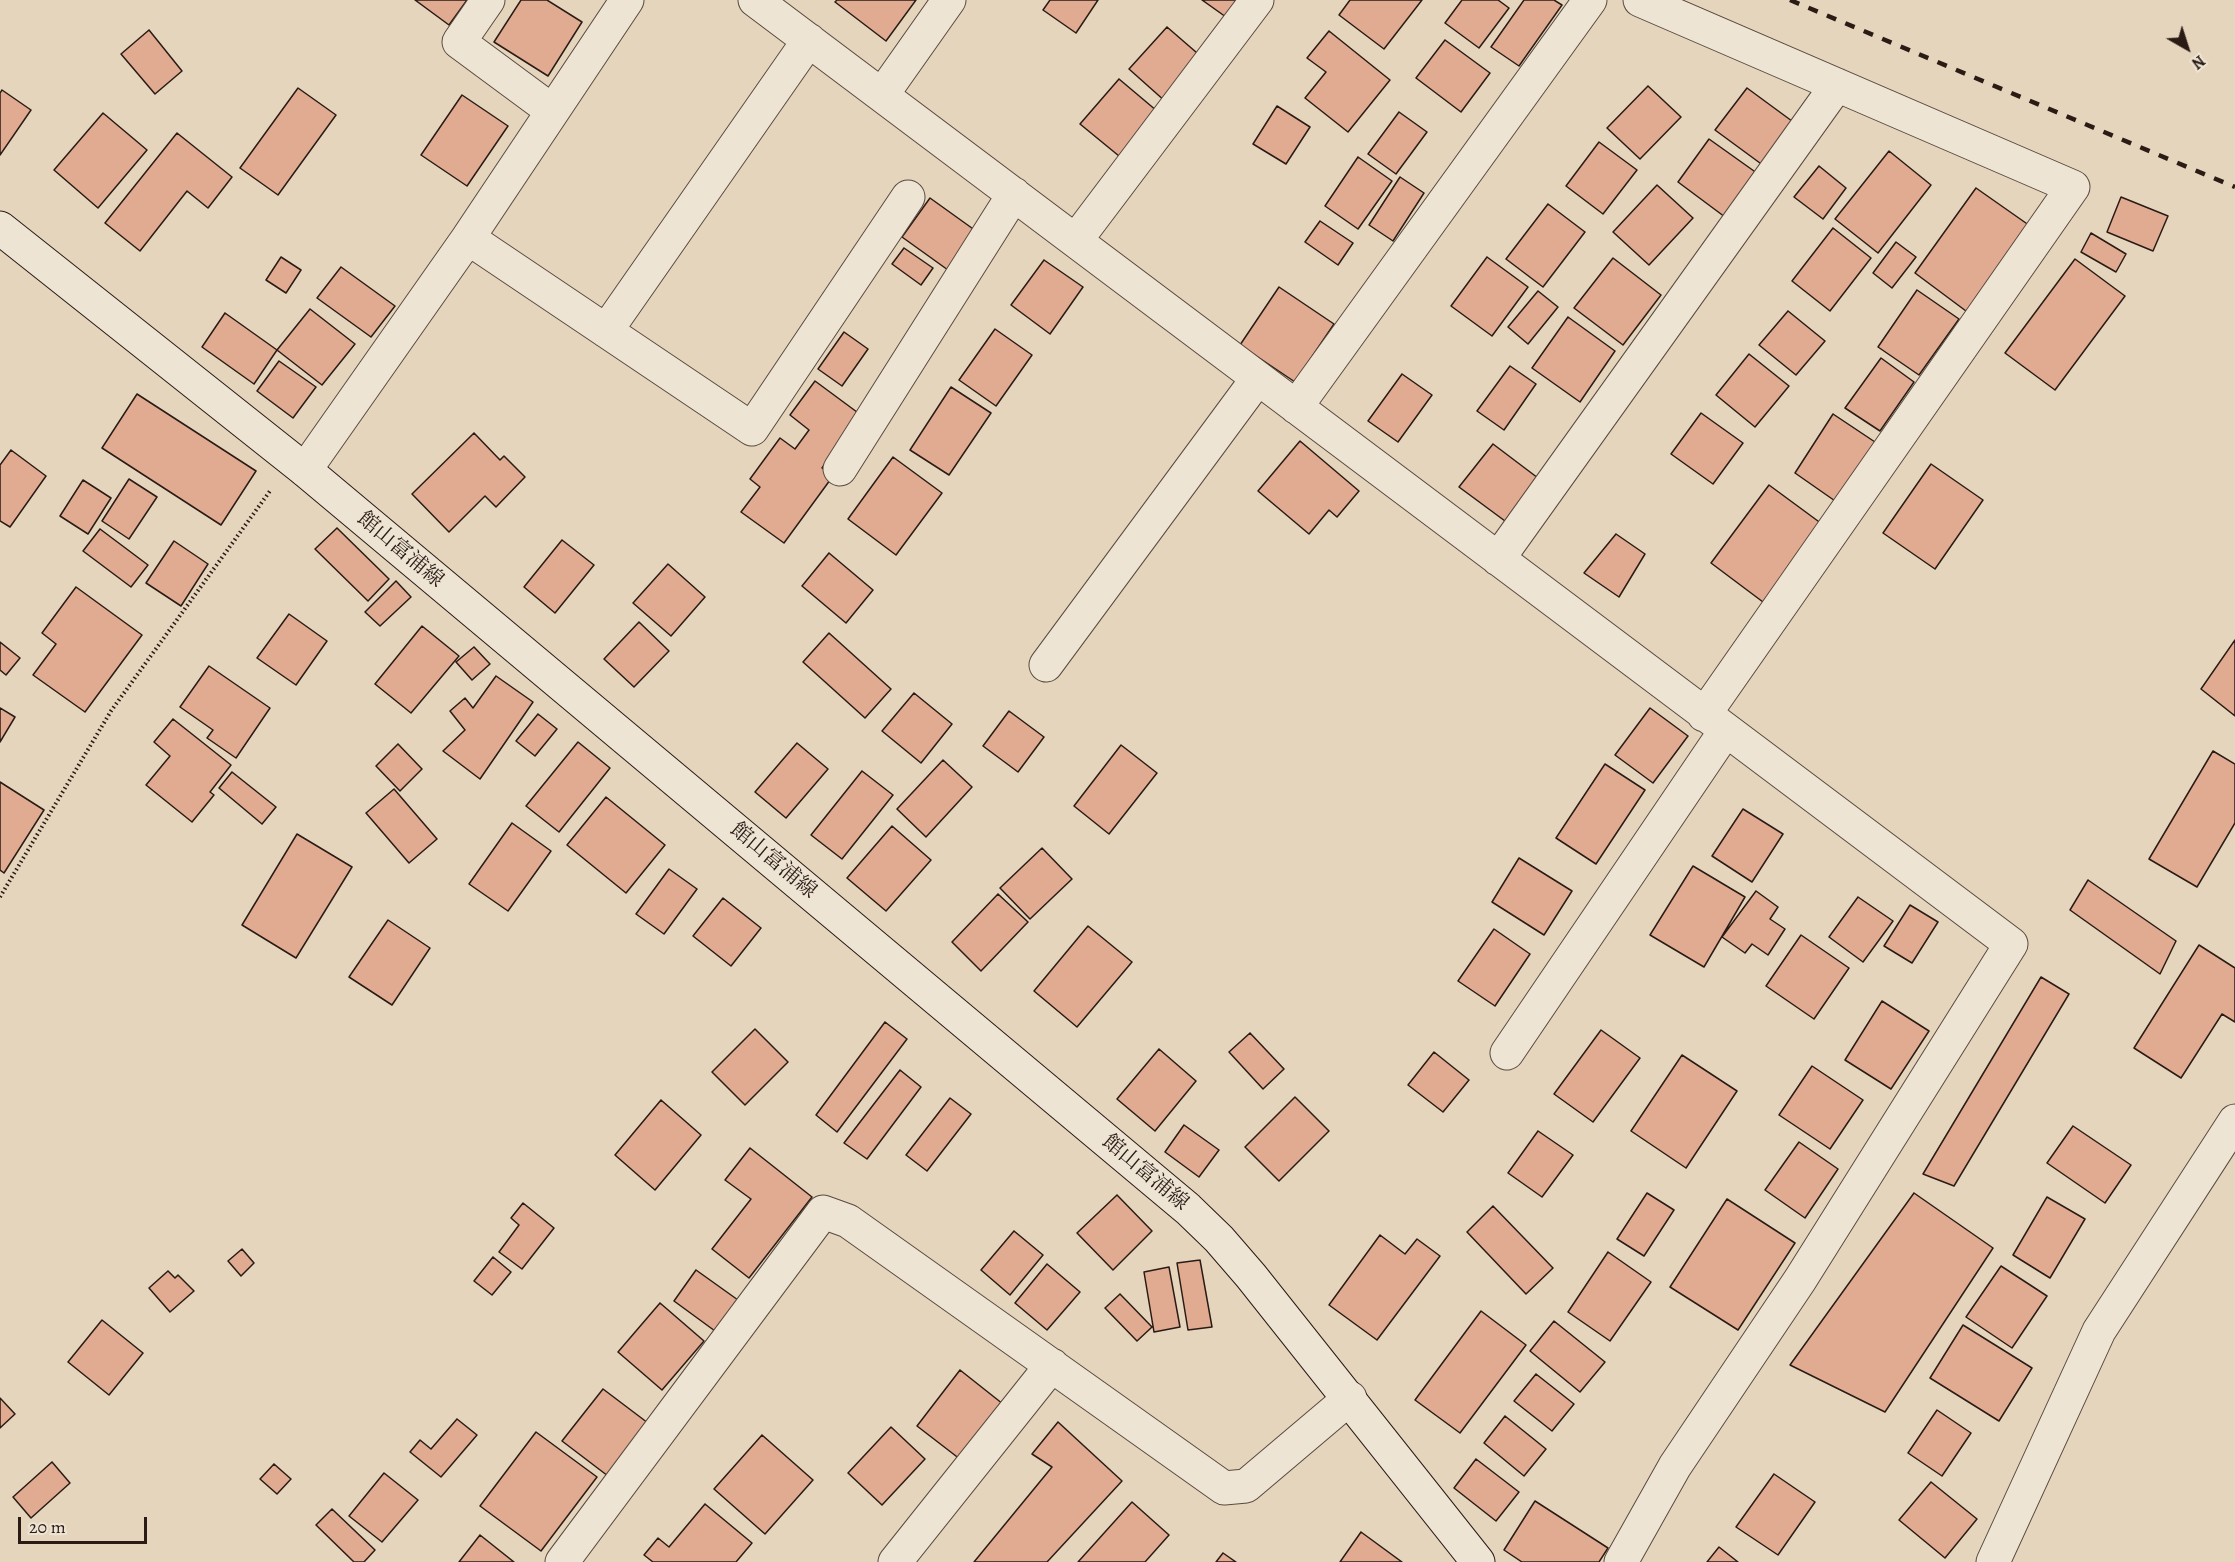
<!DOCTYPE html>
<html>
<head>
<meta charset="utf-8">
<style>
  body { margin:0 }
  #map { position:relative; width:2235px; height:1562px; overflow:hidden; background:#e5d5bd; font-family:Alegreya,serif }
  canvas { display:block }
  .north { position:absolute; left:2157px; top:18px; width:60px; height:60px; -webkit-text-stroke:4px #eee4d4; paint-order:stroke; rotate:141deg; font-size:16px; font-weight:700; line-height:24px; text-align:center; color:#2a1b15 }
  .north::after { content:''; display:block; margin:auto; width:21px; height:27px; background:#2a1b15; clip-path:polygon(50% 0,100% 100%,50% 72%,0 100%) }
  .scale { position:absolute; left:18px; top:1517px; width:129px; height:27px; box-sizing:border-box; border:3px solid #2a1b15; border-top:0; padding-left:8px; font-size:18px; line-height:21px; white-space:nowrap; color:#2a1b15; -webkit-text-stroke:4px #eee4d4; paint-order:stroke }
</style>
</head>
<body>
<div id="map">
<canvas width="2235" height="1562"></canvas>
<div class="north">N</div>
<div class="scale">20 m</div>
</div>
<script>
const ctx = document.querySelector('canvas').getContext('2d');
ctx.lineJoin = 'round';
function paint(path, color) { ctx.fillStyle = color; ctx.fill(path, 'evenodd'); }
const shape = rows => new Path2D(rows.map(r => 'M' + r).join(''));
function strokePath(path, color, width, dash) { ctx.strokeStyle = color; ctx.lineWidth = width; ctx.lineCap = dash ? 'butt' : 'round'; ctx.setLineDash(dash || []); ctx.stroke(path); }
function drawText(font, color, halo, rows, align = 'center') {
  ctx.font = font + ' Alegreya,"Noto Serif JP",serif'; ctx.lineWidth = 6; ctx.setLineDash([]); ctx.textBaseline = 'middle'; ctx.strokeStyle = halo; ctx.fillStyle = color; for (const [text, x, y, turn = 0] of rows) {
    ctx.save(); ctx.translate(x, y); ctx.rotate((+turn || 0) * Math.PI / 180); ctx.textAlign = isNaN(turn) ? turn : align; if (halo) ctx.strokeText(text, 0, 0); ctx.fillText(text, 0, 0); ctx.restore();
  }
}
const building = shape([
  [415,0,467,0,449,25,415,0],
  [521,0,547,0,582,22,548,76,494,42,521,0],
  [837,0,916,0,886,41,835,2,837,0],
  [1050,0,1098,0,1076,33,1043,10,1050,0],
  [1202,0,1249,0,1233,22,1202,0],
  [1350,0,1422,0,1384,49,1339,15,1350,0],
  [1462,0,1498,0,1509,8,1479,48,1445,23,1462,0],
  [1524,0,1554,0,1562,5,1519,66,1491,47,1524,0],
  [1167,27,1204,59,1166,102,1129,69,1167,27],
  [149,30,182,71,155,94,121,54,149,30],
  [1329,31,1390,80,1348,132,1305,98,1326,72,1307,58,1329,31],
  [1445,40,1490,73,1461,112,1416,78,1445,40],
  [1119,79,1157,111,1119,156,1080,124,1119,79],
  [1648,86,1681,117,1640,159,1607,128,1648,86],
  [298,88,336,115,278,195,240,168,298,88],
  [1747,88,1796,124,1764,166,1715,130,1747,88],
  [2,90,31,110,0,155,0,93,2,90],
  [462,95,508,126,467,186,421,155,462,95],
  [1277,106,1310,127,1286,164,1253,144,1277,106],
  [1399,112,1427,132,1396,174,1368,154,1399,112],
  [103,113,147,150,98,208,54,170,103,113],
  [177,133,232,177,208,208,187,191,140,251,105,223,177,133],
  [1709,139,1761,176,1729,220,1678,182,1709,139],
  [1599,142,1637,170,1603,214,1566,186,1599,142],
  [1889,151,1931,185,1878,253,1835,219,1889,151],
  [1358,157,1392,181,1358,229,1325,206,1358,157],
  [1819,166,1846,188,1823,219,1794,197,1819,166],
  [1400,177,1424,193,1393,241,1369,225,1400,177],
  [1657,185,1693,218,1649,265,1613,232,1657,185],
  [1976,188,2033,228,1970,314,1915,273,1976,188],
  [2121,197,2168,216,2153,251,2107,232,2121,197],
  [930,198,976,231,948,270,902,237,930,198],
  [1548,204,1585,232,1543,287,1506,259,1548,204],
  [1320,221,1353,243,1338,265,1305,242,1320,221],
  [1833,228,1871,258,1830,311,1792,281,1833,228],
  [2091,233,2126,254,2116,272,2081,252,2091,233],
  [1896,242,1916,257,1892,288,1873,273,1896,242],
  [904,248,933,268,921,285,892,264,904,248],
  [281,257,301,270,286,293,266,280,281,257],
  [1487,257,1528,287,1492,336,1451,306,1487,257],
  [1613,258,1661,295,1623,345,1574,308,1613,258],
  [2075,259,2125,296,2055,390,2005,353,2075,259],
  [1044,260,1083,287,1050,334,1011,305,1044,260],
  [341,267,395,306,371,337,317,298,341,267],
  [1279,287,1334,324,1295,382,1240,345,1279,287],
  [1917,290,1959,319,1919,375,1878,347,1917,290],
  [1538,291,1558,307,1528,344,1508,327,1538,291],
  [310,309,355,344,322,385,277,350,310,309],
  [1788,311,1825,341,1796,375,1759,345,1788,311],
  [225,313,277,350,254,384,202,347,225,313],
  [1568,317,1615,351,1580,402,1532,368,1568,317],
  [995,329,1032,355,996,406,959,380,995,329],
  [844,332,868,349,842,386,818,369,844,332],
  [1749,354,1789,386,1755,427,1716,395,1749,354],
  [1881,358,1914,382,1880,431,1845,408,1881,358],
  [279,361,316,387,293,418,257,391,279,361],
  [1510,366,1536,384,1504,430,1477,411,1510,366],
  [1402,374,1432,395,1398,442,1368,421,1402,374],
  [815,381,861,415,822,468,833,476,784,543,741,512,760,487,750,479,780,438,795,449,809,430,790,415,815,381],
  [951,387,991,413,949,475,910,450,951,387],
  [137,394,256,471,221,525,102,448,137,394],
  [1701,413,1743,443,1713,484,1671,454,1701,413],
  [1833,414,1878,444,1838,503,1795,473,1833,414],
  [474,433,500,460,504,456,525,477,496,507,485,496,449,532,412,494,474,433],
  [1300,441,1359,491,1337,517,1329,510,1309,534,1258,491,1300,441],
  [1493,444,1538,478,1505,521,1459,487,1493,444],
  [11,450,46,476,10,527,0,521,0,465,11,450],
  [893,457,942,493,896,555,848,519,893,457],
  [1931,464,1983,500,1935,569,1883,533,1931,464],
  [129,479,157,497,129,539,102,521,129,479],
  [83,480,111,498,88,534,60,516,83,480],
  [1769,485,1822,524,1763,602,1711,563,1769,485],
  [337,528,389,579,368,601,315,549,337,528],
  [100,529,148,565,131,587,83,551,100,529],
  [1616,534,1645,554,1619,597,1584,573,1616,534],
  [562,540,594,565,555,613,524,587,562,540],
  [174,541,208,564,181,606,146,583,174,541],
  [829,553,873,590,846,623,802,586,829,553],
  [668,564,705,597,671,636,633,603,668,564],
  [396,581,411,597,380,626,365,612,396,581],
  [76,587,142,635,85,712,33,675,56,644,42,633,76,587],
  [289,614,327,641,296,685,257,658,289,614],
  [639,622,669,651,634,687,604,659,639,622],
  [422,626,459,656,411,713,375,684,422,626],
  [829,633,891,689,865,718,803,662,829,633],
  [2235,640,2235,716,2201,689,2235,640],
  [0,642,20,658,6,675,0,670,0,642],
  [474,647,490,664,472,680,456,662,474,647],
  [209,666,270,708,236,758,207,738,213,730,180,707,209,666],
  [496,676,533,702,480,779,443,751,465,730,450,711,465,698,473,708,496,676],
  [914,693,952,724,921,763,882,731,914,693],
  [0,708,15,717,0,742,0,708],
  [1650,708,1688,736,1653,783,1615,755,1650,708],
  [1009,711,1044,737,1018,772,983,746,1009,711],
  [538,714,557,729,535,756,516,741,538,714],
  [173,719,231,765,210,792,214,795,192,822,146,785,170,756,154,742,173,719],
  [578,742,610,768,559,832,526,806,578,742],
  [797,743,828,769,786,818,755,792,797,743],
  [398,744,422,769,400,791,376,766,398,744],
  [1121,745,1157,773,1109,834,1074,806,1121,745],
  [2213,751,2235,764,2235,823,2197,887,2149,859,2213,751],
  [943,760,972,787,926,837,897,809,943,760],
  [1605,764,1645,790,1596,864,1556,838,1605,764],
  [862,771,893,795,842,859,811,835,862,771],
  [232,772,276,807,262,824,219,788,232,772],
  [0,782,44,810,4,873,0,870,0,782],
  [394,789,437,839,409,863,366,813,394,789],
  [606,797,665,845,626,893,567,845,606,797],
  [1743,809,1783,834,1752,882,1712,856,1743,809],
  [512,823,551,851,508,911,469,884,512,823],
  [892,826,931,860,886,911,847,878,892,826],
  [297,834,352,867,296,958,242,925,297,834],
  [1042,848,1072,879,1030,919,1000,888,1042,848],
  [1519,858,1572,891,1544,935,1492,902,1519,858],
  [1693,866,1745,897,1704,967,1650,935,1693,866],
  [669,869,697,889,664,934,636,914,669,869],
  [2088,880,2176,941,2160,974,2070,910,2088,880],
  [1756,891,1778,907,1770,919,1785,929,1768,955,1752,944,1745,953,1722,937,1756,891],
  [998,894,1028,922,981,971,952,942,998,894],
  [1858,897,1893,921,1863,962,1829,937,1858,897],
  [723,898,761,928,731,966,693,936,723,898],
  [1910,905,1938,922,1912,963,1884,946,1910,905],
  [388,920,430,948,392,1005,349,977,388,920],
  [1088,926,1132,962,1077,1027,1034,991,1088,926],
  [1494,929,1530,954,1495,1006,1458,981,1494,929],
  [1801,935,1849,968,1814,1019,1766,986,1801,935],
  [2199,945,2235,968,2235,1022,2222,1014,2181,1078,2134,1048,2199,945],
  [2041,977,2069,994,1954,1186,1923,1174,2041,977],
  [1882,1001,1929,1031,1891,1089,1845,1060,1882,1001],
  [885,1022,907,1039,837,1132,816,1115,885,1022],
  [755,1029,788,1062,745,1105,712,1072,755,1029],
  [1601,1030,1640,1058,1593,1122,1554,1094,1601,1030],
  [1250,1033,1284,1069,1263,1089,1229,1052,1250,1033],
  [1159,1049,1196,1081,1155,1131,1117,1099,1159,1049],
  [1434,1052,1469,1080,1443,1112,1408,1085,1434,1052],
  [1682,1055,1737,1091,1686,1168,1631,1131,1682,1055],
  [1812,1066,1863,1100,1830,1149,1779,1115,1812,1066],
  [900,1070,921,1087,867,1159,844,1143,900,1070],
  [1295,1097,1329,1131,1279,1181,1245,1147,1295,1097],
  [950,1098,971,1114,927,1171,906,1155,950,1098],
  [661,1100,701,1135,655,1190,615,1155,661,1100],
  [1184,1125,1219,1150,1199,1177,1165,1152,1184,1125],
  [2073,1126,2131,1165,2105,1203,2047,1163,2073,1126],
  [1538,1131,1573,1155,1542,1197,1508,1173,1538,1131],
  [1799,1142,1838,1169,1805,1218,1765,1190,1799,1142],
  [750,1148,812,1197,749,1278,712,1249,751,1199,725,1180,750,1148],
  [1647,1193,1674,1210,1644,1256,1617,1239,1647,1193],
  [1914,1193,1993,1248,1885,1412,1790,1365,1914,1193],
  [1117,1195,1152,1231,1113,1270,1077,1233,1117,1195],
  [2047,1197,2085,1219,2050,1278,2013,1255,2047,1197],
  [1727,1199,1795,1243,1738,1330,1670,1287,1727,1199],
  [523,1203,554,1228,522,1269,499,1252,519,1225,511,1218,523,1203],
  [1493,1206,1553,1268,1526,1294,1467,1232,1493,1206],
  [1014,1231,1043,1255,1010,1295,981,1270,1014,1231],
  [1380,1235,1405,1254,1417,1239,1440,1256,1377,1340,1329,1305,1380,1235],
  [242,1249,254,1263,241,1276,228,1261,242,1249],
  [1608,1252,1651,1282,1610,1341,1568,1312,1608,1252],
  [493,1257,511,1272,492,1295,474,1281,493,1257],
  [1200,1260,1212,1327,1188,1330,1177,1263,1200,1260],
  [1047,1264,1080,1292,1047,1330,1015,1303,1047,1264],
  [2001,1266,2047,1296,2012,1348,1966,1317,2001,1266],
  [1169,1267,1180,1327,1154,1332,1144,1272,1169,1267],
  [696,1270,738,1300,715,1331,674,1301,696,1270],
  [168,1271,175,1278,178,1275,194,1291,170,1312,149,1288,168,1271],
  [1120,1294,1152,1327,1137,1341,1105,1308,1120,1294],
  [660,1303,704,1341,662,1390,618,1352,660,1303],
  [1481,1311,1526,1345,1460,1433,1415,1400,1481,1311],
  [102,1320,143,1353,109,1395,68,1362,102,1320],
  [1554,1321,1605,1362,1580,1392,1530,1351,1554,1321],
  [1963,1325,2032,1368,1999,1421,1930,1378,1963,1325],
  [960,1370,1008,1408,965,1463,917,1426,960,1370],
  [1536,1374,1574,1404,1552,1431,1514,1401,1536,1374],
  [603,1389,648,1423,608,1476,562,1441,603,1389],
  [0,1398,15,1414,0,1428,0,1398],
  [1937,1410,1971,1433,1942,1476,1908,1453,1937,1410],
  [1505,1416,1546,1449,1524,1476,1484,1443,1505,1416],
  [457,1419,477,1435,441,1477,410,1452,420,1440,431,1449,457,1419],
  [1058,1422,1122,1481,1047,1562,974,1562,1052,1467,1032,1454,1058,1422],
  [891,1427,925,1459,882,1505,848,1473,891,1427],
  [536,1432,597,1477,541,1551,480,1506,536,1432],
  [762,1435,813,1480,765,1534,714,1489,762,1435],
  [1476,1459,1519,1492,1496,1521,1454,1488,1476,1459],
  [52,1462,70,1483,31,1518,13,1497,52,1462],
  [274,1464,291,1479,277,1494,260,1479,274,1464],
  [384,1473,418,1500,382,1542,349,1516,384,1473],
  [1774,1474,1815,1502,1778,1555,1736,1527,1774,1474],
  [1931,1482,1977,1519,1945,1558,1899,1520,1931,1482],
  [1535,1501,1608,1548,1599,1562,1522,1562,1504,1550,1535,1501],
  [1132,1502,1169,1535,1145,1562,1078,1562,1132,1502],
  [705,1504,752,1543,736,1562,653,1562,644,1555,658,1538,669,1547,705,1504],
  [332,1509,375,1550,364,1562,354,1562,316,1525,332,1509],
  [1361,1532,1402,1562,1340,1562,1361,1532],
  [480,1535,514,1562,459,1562,480,1535],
  [1719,1547,1738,1562,1707,1562,1719,1547],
  [1223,1553,1236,1562,1216,1562,1223,1553]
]);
const path = shape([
  [0,897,111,711,270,491]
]);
const street = shape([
  [488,0,459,42,551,110],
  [755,0,2011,944,1800,1280,1675,1466,1621,1562],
  [1640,0,2073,187,1704,715],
  [882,95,949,0],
  [468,238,752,429,908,197],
  [1076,240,1257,0],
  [606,331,809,40],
  [1296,407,1590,0],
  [840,469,1014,194],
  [305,470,468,238,627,0],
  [1498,559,1837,85],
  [1046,665,1258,378],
  [1507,1053,1726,730],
  [562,1562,823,1212,848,1221,1224,1488,1246,1486,1350,1398],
  [895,1562,1052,1365],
  [1993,1562,2099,1331,2235,1121]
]);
const secondary = shape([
  [0,228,305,470,1188,1209,1219,1239,1251,1276,1478,1562]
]);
const rail = shape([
  [1790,0,2235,187]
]);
const streetNames = [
  ["館山富浦線",400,550,40],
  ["館山富浦線",773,861,40],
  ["館山富浦線",1145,1173,40]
];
paint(building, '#e1ab92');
strokePath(building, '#2a1b15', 1.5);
strokePath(street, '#594a3f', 35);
strokePath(secondary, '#2a1b15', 35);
strokePath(path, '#2a1b15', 4, [1.5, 3]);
strokePath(street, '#eee4d4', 33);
strokePath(secondary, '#eee4d4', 33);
strokePath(rail, '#2a1b15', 4.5, [10, 10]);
drawText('21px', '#2a1b15', '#eee4d4', streetNames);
</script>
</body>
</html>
